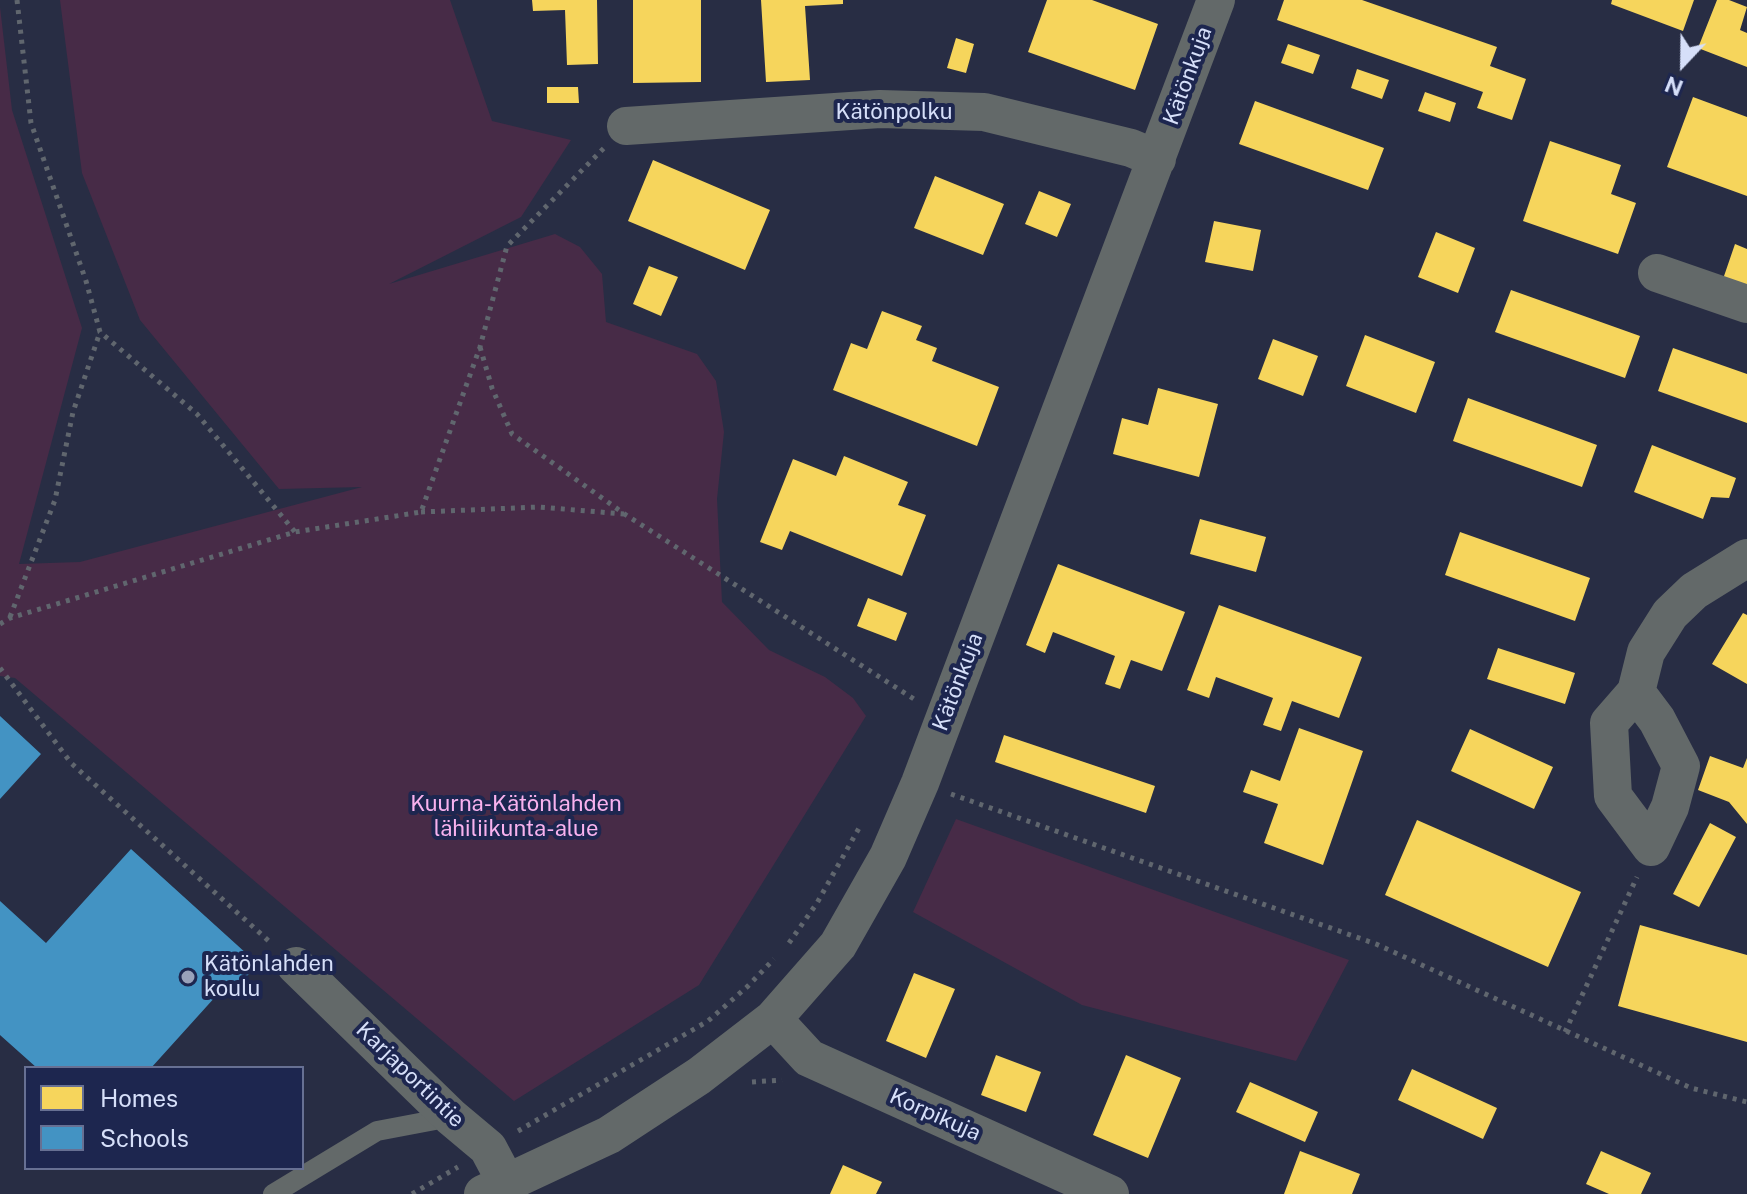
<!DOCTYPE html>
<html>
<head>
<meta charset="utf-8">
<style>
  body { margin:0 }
  #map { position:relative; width:1747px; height:1194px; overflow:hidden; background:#282d44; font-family:"Public Sans",sans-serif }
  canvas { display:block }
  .legend { position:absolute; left:24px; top:1066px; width:280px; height:104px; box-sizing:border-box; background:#1d264f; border:2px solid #677093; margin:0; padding:10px 14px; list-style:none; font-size:24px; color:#d6dff9 }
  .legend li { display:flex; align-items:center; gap:16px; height:40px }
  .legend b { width:40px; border:2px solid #677093 }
  .north { position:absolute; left:1643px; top:24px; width:80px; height:80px; -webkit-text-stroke:6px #1d264f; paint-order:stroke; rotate:202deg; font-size:22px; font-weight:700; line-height:32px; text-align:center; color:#d6dff9 }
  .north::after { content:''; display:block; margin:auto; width:28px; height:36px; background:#d6dff9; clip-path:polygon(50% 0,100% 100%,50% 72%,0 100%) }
</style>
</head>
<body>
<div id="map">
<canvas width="1747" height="1194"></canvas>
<ul class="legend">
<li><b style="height:22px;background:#f6d55c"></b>Homes</li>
<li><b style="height:22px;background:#4393c3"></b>Schools</li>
</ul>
<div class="north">N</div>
</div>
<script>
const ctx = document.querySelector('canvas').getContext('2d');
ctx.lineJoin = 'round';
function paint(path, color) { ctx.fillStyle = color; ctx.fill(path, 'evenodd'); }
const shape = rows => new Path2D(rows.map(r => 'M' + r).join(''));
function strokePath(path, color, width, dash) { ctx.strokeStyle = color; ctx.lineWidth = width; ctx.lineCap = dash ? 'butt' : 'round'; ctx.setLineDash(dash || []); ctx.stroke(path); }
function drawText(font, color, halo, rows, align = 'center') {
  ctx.font = font + ' "Public Sans",sans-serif'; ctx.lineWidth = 8; ctx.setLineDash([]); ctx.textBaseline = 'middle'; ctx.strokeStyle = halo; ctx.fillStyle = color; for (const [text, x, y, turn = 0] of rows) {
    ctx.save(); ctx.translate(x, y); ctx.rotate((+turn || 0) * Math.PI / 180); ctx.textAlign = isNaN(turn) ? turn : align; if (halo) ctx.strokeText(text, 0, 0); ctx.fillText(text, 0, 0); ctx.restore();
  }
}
const green = shape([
  [60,0,450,0,492,121,571,140,521,217,389,284,555,234,580,247,602,274,606,322,697,354,716,381,724,432,717,499,722,602,769,650,825,677,853,698,866,716,699,985,514,1101,15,678,0,676,0,7,12,110,82,328,19,564,80,562,362,487,279,489,140,320,82,173],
  [956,819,1349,960,1296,1061,1082,1005,913,912]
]);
const homes = shape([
  [532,0,597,0,598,64,567,65,565,10,533,11],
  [633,0,701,0,701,82,633,83],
  [761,0,843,0,843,4,805,6,810,80,766,82],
  [1047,0,1092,0,1158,24,1135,90,1028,52],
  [1284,0,1362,0,1497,47,1490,66,1526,79,1512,120,1477,108,1483,92,1277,20],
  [1612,0,1694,0,1683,31,1611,4],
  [1717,0,1729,0,1747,7,1740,30,1747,33,1747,67,1698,48],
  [956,38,974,44,966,73,947,68],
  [1288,44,1320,55,1313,74,1281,63],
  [1357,69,1389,80,1382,99,1351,88],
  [547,87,578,87,579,103,547,103],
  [1425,92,1456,103,1450,122,1418,111],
  [1693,97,1747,117,1747,196,1667,167],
  [1255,101,1384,148,1368,190,1239,144],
  [1550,141,1621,165,1611,194,1636,203,1618,254,1523,221],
  [653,160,770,210,745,270,628,221],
  [935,176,1004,204,983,255,914,228],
  [1039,191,1071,204,1057,237,1025,224],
  [1214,221,1261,230,1253,271,1205,262],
  [1436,232,1475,248,1458,293,1418,277],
  [1735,244,1747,249,1747,288,1723,279],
  [649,266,678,277,661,316,633,304],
  [1511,290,1640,336,1625,378,1495,332],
  [882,311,922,326,916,340,937,348,932,361,999,387,977,446,833,390,851,343,867,349],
  [1365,335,1435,362,1416,413,1346,386],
  [1273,339,1318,356,1303,396,1258,379],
  [1673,348,1747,374,1747,423,1658,391],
  [1158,388,1218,404,1199,477,1113,454,1122,418,1148,425],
  [1468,398,1597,445,1582,487,1453,441],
  [1652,445,1736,478,1729,498,1711,497,1703,519,1634,492],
  [844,456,908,482,898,505,926,515,902,576,790,531,782,550,760,542,793,459,836,476],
  [1200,519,1266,537,1256,572,1190,554],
  [1460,532,1590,578,1575,621,1445,575],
  [1058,564,1185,612,1162,671,1131,660,1120,689,1105,684,1115,656,1053,632,1045,653,1026,645],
  [868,598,907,613,896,641,857,626],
  [1219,605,1362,657,1339,718,1292,701,1281,731,1263,725,1273,698,1216,677,1209,698,1187,690],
  [1743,613,1747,615,1747,684,1712,664],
  [1498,648,1575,673,1565,704,1487,679],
  [1299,728,1363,751,1323,865,1264,843,1278,804,1243,792,1251,770,1280,781],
  [1470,729,1553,767,1534,809,1451,771],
  [1004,735,1155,786,1146,813,995,762],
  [1710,756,1743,768,1747,758,1747,824,1729,802,1698,790],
  [1417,820,1581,892,1548,967,1385,895],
  [1710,823,1736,837,1699,907,1673,894],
  [1640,925,1747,955,1747,1042,1618,1006],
  [914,973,955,989,926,1058,886,1041],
  [996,1055,1041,1072,1026,1112,981,1095],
  [1126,1055,1181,1078,1148,1158,1093,1135],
  [1412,1069,1497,1108,1483,1139,1398,1100],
  [1250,1082,1318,1112,1305,1142,1236,1112],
  [1300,1151,1360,1174,1352,1194,1284,1194],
  [1601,1151,1651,1173,1641,1194,1609,1194,1586,1184],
  [843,1165,882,1182,876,1194,830,1194]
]);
const schools = shape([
  [0,716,41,754,0,799],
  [131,849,258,964,233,991,226,985,151,1068,37,1068,0,1035,0,901,46,943]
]);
const path = shape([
  [17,0,31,123,86,281,100,332,197,414,295,532],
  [480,347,492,388,512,434,626,515,914,699],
  [421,512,539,507,624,514],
  [10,617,55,500,73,412,100,332],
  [0,624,10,618,295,532,421,512,480,347,507,246,604,148],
  [0,668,71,763,271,943],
  [951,794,1376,944,1691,1088,1747,1102],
  [789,943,817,903,859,828],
  [1565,1032,1637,877],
  [752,1082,782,1080],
  [518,1131,708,1021,748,986,774,959],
  [412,1194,458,1167]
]);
const lane = shape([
  [273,1194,377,1131,451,1117]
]);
const street = shape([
  [626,126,880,109,984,112,1131,148,1157,159],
  [1657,273,1747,304],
  [1636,692,1657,720,1681,766,1670,807,1651,847,1613,796,1609,723,1636,692,1646,652,1670,614,1694,591,1747,558],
  [296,966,451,1117,488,1148,506,1182,509,1194],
  [773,1019,809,1058,1110,1194],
  [483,1194,609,1135,699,1076,773,1019,838,945,888,857,920,783,1216,0]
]);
const markers = [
  [188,977,8,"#99a1ba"]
];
const streetNames = [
  ["Kätönkuja",1188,76,-70],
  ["Kätönpolku",894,112],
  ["Kätönkuja",958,682,-69],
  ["Karjaportintie",410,1075,44],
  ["Korpikuja",935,1115,24]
];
const parkNames = [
  ["Kuurna-Kätönlahden",516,804],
  ["lähiliikunta-alue",516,829]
];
const poiNames = [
  ["Kätönlahden",204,964],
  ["koulu",204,989]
];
paint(green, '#472b47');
paint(homes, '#f6d55c');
paint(schools, '#4393c3');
strokePath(path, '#60666e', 5, [4, 6]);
strokePath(lane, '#636969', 20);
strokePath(street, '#636969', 38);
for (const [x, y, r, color] of markers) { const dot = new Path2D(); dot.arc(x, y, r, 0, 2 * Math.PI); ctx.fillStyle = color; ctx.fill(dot); strokePath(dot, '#1d264f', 3); }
drawText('22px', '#d6dff9', '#1d264f', streetNames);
drawText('22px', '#f8b2ee', '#1d264f', parkNames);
drawText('22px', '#d6dff9', '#1d264f', poiNames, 'left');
</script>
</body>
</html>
